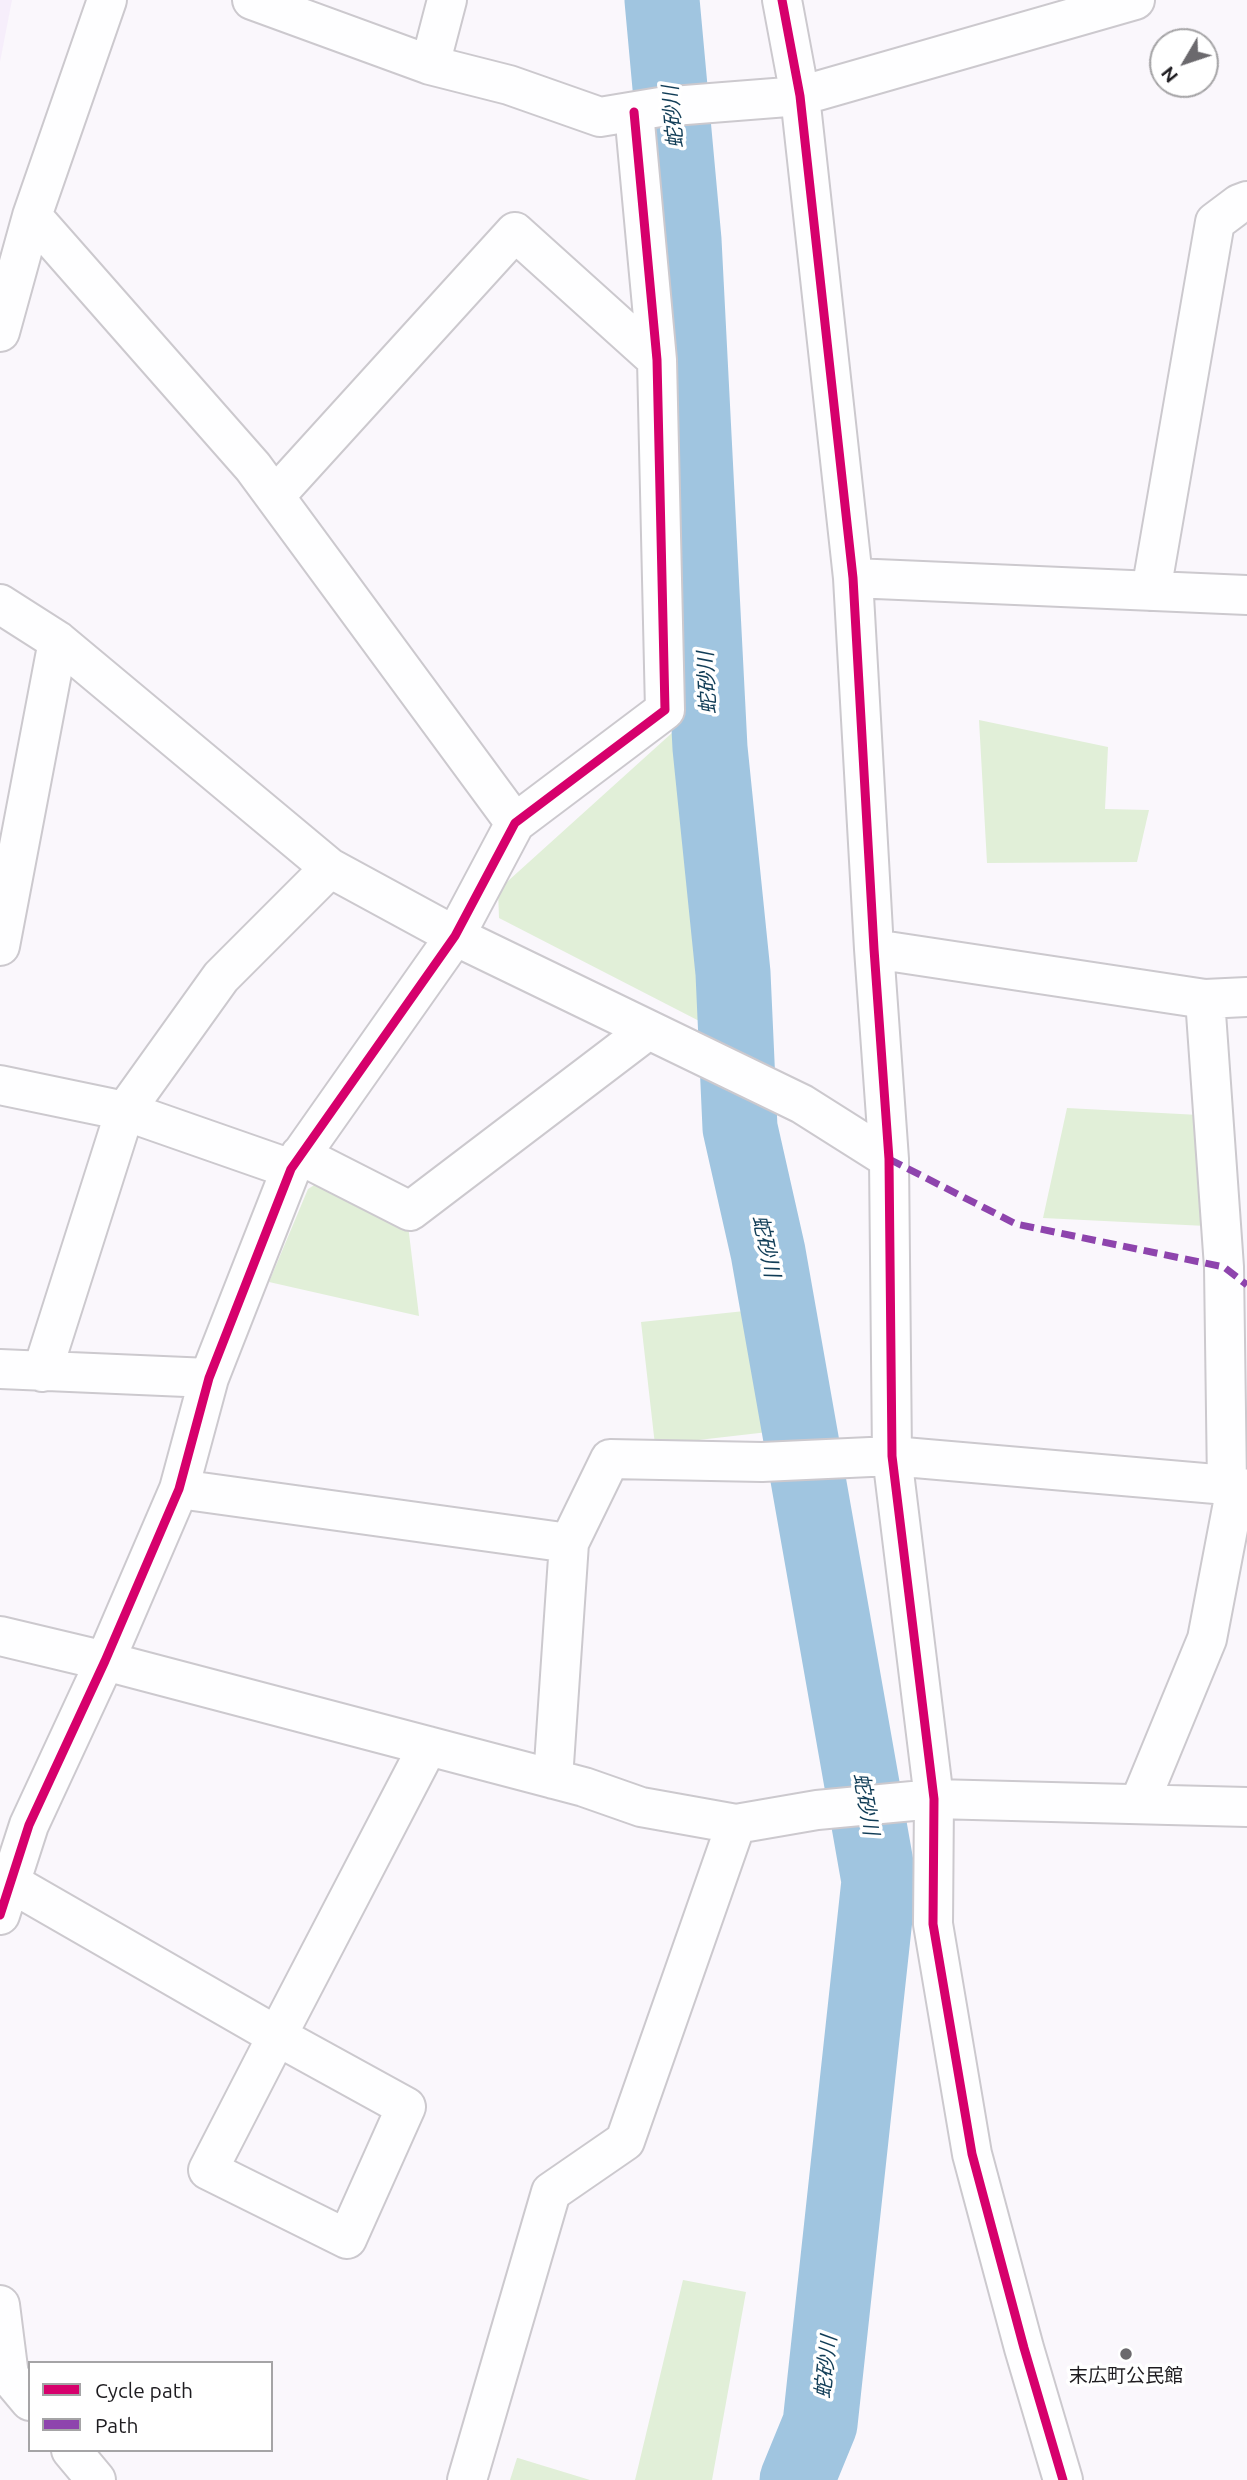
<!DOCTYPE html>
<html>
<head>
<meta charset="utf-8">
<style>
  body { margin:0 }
  #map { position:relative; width:1247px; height:2480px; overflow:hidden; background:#faf7fc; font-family:Ubuntu,sans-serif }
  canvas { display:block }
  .legend { position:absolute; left:28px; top:2361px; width:245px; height:91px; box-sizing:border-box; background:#fff; border:2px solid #a5a4a6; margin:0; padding:9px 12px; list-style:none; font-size:21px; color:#1e1c20 }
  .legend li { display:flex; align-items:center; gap:14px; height:35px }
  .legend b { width:35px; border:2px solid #a5a4a6 }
  .north { position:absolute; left:1149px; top:28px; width:70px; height:70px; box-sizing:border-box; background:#fff; border:2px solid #a5a4a6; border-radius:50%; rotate:231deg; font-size:19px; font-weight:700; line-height:28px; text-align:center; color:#1e1c20 }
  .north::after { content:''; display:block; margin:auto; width:24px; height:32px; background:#6b696d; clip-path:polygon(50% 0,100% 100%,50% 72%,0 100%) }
</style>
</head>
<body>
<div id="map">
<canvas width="1247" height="2480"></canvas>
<ul class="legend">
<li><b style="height:9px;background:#d6006c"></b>Cycle path</li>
<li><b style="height:9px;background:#8e44ad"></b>Path</li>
</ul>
<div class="north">N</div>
</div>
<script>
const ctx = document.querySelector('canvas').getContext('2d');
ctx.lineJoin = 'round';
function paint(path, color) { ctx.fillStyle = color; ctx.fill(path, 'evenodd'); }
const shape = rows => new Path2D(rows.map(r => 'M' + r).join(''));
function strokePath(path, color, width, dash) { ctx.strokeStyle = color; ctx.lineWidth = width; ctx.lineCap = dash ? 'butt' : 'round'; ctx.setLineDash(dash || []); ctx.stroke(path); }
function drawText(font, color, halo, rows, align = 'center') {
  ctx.font = font + ' Ubuntu,"Noto Sans JP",sans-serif'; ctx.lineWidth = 7; ctx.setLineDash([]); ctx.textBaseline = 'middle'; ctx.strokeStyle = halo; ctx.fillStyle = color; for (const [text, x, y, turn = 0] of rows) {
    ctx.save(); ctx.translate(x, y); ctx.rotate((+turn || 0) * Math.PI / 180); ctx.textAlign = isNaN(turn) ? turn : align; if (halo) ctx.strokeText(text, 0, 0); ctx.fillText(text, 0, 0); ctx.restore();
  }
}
const built = shape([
  [0,0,12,0,0,62]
]);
const green = shape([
  [979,720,1108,747,1105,809,1149,810,1137,862,987,863],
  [673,732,707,1025,499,918,498,890],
  [1067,1108,1199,1115,1206,1226,1043,1218],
  [322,1180,408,1225,419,1316,269,1282,308,1189],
  [754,1310,768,1432,655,1445,641,1322],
  [683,2280,746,2292,712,2480,635,2480],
  [517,2458,518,2458,590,2480,510,2480]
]);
const river = shape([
  [662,0,684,240,710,748,733,973,740,1128,768,1252,879,1881,820,2424,797,2480]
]);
const minor = shape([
  [252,0,430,65,509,85,600,117,660,107,800,96,1135,0],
  [782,0,800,96,853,578,874,949,889,1159,892,1456,934,1799,933,1924,972,2154,1024,2348,1063,2480],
  [430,65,447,0],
  [32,216,253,467,515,823],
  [0,332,32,216,107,0],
  [275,496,515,232,657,360],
  [853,578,1247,595],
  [1151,591,1215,222,1239,204,1247,201],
  [0,604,58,641,330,868,455,936,802,1104,889,1159],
  [0,946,58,641],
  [874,949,1205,999,1247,997],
  [1205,999,1224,1267,1227,1485],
  [0,1085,125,1111,291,1169],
  [300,1155,410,1211,648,1030],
  [0,1369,209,1378],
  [42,1372,125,1111,221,977,330,868],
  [179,1489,569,1543],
  [0,1636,105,1661,584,1787,641,1807,736,1824,817,1810,934,1799,1247,1807],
  [553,1779,569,1543,610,1459,762,1462,892,1456,1227,1485,1247,1489],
  [1139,1804,1207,1639,1236,1487],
  [11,1883,277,2036,406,2107,347,2239,208,2170,277,2036,428,1746],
  [0,1915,29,1825,105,1661,179,1489,209,1378,291,1169,455,936,515,823,665,710,657,360,634,112],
  [0,2305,9,2376,30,2401],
  [71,2450,96,2480],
  [467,2480,551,2192,625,2141,736,1824]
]);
const quiet = shape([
  [889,1159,1016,1224,1224,1267,1247,1285]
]);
const cycleway = shape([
  [782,0,800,96,853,578,874,949,889,1159,892,1456,934,1799,933,1924,972,2154,1024,2348,1063,2480],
  [0,1915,29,1825,105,1661,179,1489,209,1378,291,1169,455,936,515,823,665,710,657,360,634,112]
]);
const markers = [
  [1126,2354,7,"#6b696d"]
];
const poiNames = [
  ["末広町公民館",1126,2376]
];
const waterNames = [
  ["蛇砂川",673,117,-95],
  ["蛇砂川",707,683,-93],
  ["蛇砂川",766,1246,78],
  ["蛇砂川",866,1804,80],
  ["蛇砂川",826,2367,-84]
];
paint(built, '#f6eefb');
paint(green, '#e1efd8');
strokePath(river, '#a0c5e0', 75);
strokePath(minor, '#ccc9ce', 42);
strokePath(minor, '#fefeff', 38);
strokePath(quiet, '#8e44ad', 7, [14, 7]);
strokePath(cycleway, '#d6006c', 9);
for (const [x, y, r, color] of markers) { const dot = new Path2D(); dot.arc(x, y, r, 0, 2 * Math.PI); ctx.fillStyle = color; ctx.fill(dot); strokePath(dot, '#fff', 2.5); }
drawText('19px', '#1e1c20', '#fff', poiNames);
drawText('italic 21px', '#113d57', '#fff', waterNames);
</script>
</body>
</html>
